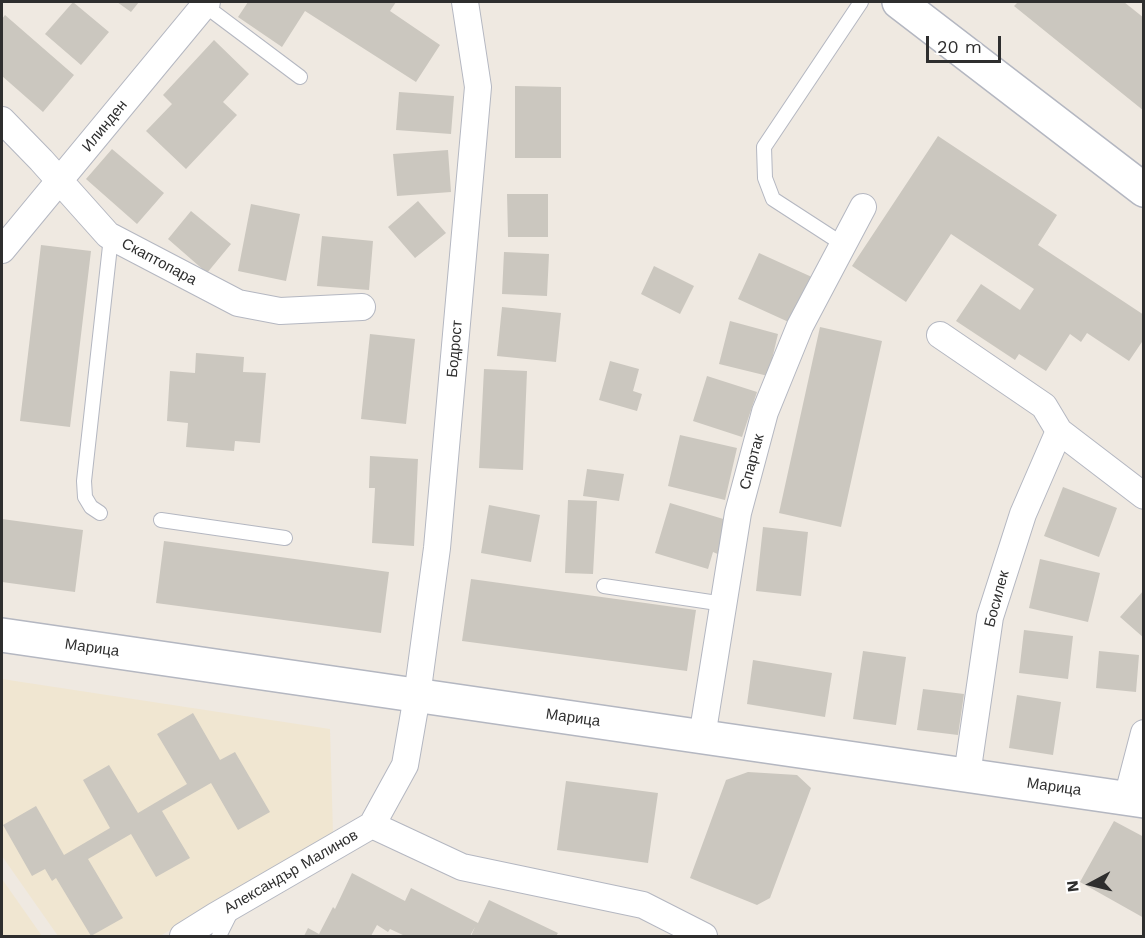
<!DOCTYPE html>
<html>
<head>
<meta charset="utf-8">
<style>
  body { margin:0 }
  #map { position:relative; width:1145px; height:938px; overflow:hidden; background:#efe9e1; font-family:"Work Sans",sans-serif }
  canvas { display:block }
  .frame { position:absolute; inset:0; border:3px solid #2e2e2e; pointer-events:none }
  .north { position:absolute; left:1061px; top:854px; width:60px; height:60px; -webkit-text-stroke:4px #fff; paint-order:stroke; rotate:263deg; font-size:16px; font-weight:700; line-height:24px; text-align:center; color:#2e2e2e }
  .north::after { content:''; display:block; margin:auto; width:21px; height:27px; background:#2e2e2e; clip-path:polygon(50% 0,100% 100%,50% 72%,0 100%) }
  .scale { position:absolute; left:926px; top:36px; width:75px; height:27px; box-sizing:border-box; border:3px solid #2e2e2e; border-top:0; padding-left:8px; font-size:18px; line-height:21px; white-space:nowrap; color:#2e2e2e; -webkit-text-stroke:4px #fff; paint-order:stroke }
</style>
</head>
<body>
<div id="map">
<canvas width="1145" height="938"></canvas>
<div class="frame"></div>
<div class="north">N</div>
<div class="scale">20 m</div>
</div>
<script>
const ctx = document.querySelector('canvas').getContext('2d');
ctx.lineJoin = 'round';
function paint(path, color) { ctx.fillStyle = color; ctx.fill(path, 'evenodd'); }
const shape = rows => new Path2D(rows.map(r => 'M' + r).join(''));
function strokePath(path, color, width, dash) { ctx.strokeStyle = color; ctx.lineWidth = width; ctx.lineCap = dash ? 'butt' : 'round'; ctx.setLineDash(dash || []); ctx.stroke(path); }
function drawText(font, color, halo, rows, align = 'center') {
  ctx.font = font + ' "Work Sans",sans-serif'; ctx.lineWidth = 6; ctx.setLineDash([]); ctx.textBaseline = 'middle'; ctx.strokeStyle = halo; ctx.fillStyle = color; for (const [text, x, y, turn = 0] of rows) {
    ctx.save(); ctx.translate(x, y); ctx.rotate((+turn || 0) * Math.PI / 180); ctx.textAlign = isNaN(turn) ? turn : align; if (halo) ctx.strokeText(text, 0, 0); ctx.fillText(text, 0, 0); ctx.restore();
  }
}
const education = shape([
  [2,679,330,729,333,833,160,936,58,936,2,856],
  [2,879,42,936,2,936]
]);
const building = shape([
  [73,2,109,32,81,65,45,34],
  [117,2,139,2,131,12],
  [248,2,396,2,390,11,440,45,416,82,305,11,282,47,238,17],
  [1018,2,1124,2,1144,18,1144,111,1014,6],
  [5,15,74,75,43,112,2,76,2,19],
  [214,40,249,74,223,102,237,115,186,169,146,131,172,104,163,95],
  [515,86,561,87,561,158,515,158],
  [399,92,454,96,451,134,396,130],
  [938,136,1057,215,1038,245,1144,315,1144,339,1129,361,1087,333,1081,342,1070,334,1046,371,1019,354,1015,360,956,321,981,284,1020,310,1034,289,951,234,906,302,852,266],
  [112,149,164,193,137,224,86,179],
  [448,150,451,192,397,196,393,154],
  [507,194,548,194,548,237,508,237],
  [418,201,446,233,415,258,388,227],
  [251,204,300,214,286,281,238,271],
  [191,211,231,244,207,273,168,239],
  [322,236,373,241,369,290,317,286],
  [41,245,91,251,70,427,20,421],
  [504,252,549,254,547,296,502,294],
  [759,253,814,278,793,324,738,299],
  [654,266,694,286,680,314,641,294],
  [502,307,561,313,556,362,497,356],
  [730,321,778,334,768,376,719,364],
  [820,327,882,341,841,527,779,513],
  [370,334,415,339,406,424,361,419],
  [196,353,244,357,243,372,266,373,260,443,235,441,234,451,186,447,188,423,167,421,170,371,195,373],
  [610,361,639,369,633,391,642,394,637,411,599,400],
  [484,369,527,371,523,470,479,468],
  [707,376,757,392,742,437,693,421],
  [680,435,737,448,725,500,668,486],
  [370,456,418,459,414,546,372,543,375,488,369,488],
  [587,469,624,474,619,501,583,496],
  [1063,487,1117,508,1099,557,1044,536],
  [568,500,597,501,593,574,565,573],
  [670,503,730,521,720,555,713,552,708,569,655,553],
  [489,505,540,515,531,562,481,553],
  [2,519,83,530,75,592,2,582],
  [763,527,808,532,801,596,756,591],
  [164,541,389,572,381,633,156,603],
  [1040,559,1100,573,1088,622,1029,608],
  [471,579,696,610,687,671,462,641],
  [1144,590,1144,638,1120,617],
  [1024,630,1073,636,1068,679,1019,673],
  [863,651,906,657,896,725,853,719],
  [1099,651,1139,655,1136,692,1096,688],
  [753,660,832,673,825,717,747,704],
  [923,689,964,694,958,735,917,730],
  [1017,695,1061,702,1053,755,1009,748],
  [193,713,220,760,235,752,270,812,238,830,211,783,162,811,190,858,156,877,131,834,88,859,123,918,91,936,56,878,52,881,45,869,32,876,3,825,36,806,64,855,110,828,83,780,109,765,138,813,187,784,157,734],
  [748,772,797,775,811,788,770,898,757,905,690,878,726,780],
  [566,781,658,793,648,863,557,850],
  [1114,821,1144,837,1144,918,1080,882],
  [352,873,405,901,411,888,478,923,489,900,558,933,556,936,471,936,475,927,470,936,405,936,390,929,388,932,377,925,371,936,304,936,308,928,319,934,333,907,335,909]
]);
const lane = shape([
  [204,5,300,77],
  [844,245,773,199,765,178,764,147,861,2],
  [100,513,91,507,85,497,84,481,111,237],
  [161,520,285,538],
  [604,586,724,604],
  [219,936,233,908]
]);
const street = shape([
  [2,120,41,160,108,235,238,303,280,311,362,307],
  [2,250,207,2],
  [940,335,1044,406,1059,431,1144,496],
  [702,737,738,513,765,412,800,326,863,207],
  [967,775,990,617,1023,514,1059,431],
  [1127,798,1144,733],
  [372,825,462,867,643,905,704,936],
  [183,936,215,916,372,825,405,765,417,696,437,548,478,87,465,2]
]);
const secondary = shape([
  [899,2,1144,190],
  [2,635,1144,801]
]);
const streetNames = [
  ["Илинден",105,126,-51],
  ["Скаптопара",159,262,28],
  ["Бодрост",455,349,-85],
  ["Спартак",752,462,-75],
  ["Босилек",997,599,-75],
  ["Марица",92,648,8],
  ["Марица",573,718,8],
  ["Марица",1054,787,8],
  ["Александър Малинов",291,872,-30]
];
paint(education, '#f0e6d1');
paint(building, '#cbc7bf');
strokePath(lane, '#b4b7c1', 16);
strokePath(street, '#b4b7c1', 28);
strokePath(secondary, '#b4b7c1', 36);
strokePath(lane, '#fff', 14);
strokePath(street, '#fff', 26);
strokePath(secondary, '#fff', 33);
drawText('15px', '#2e2e2e', '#fff', streetNames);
</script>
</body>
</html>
